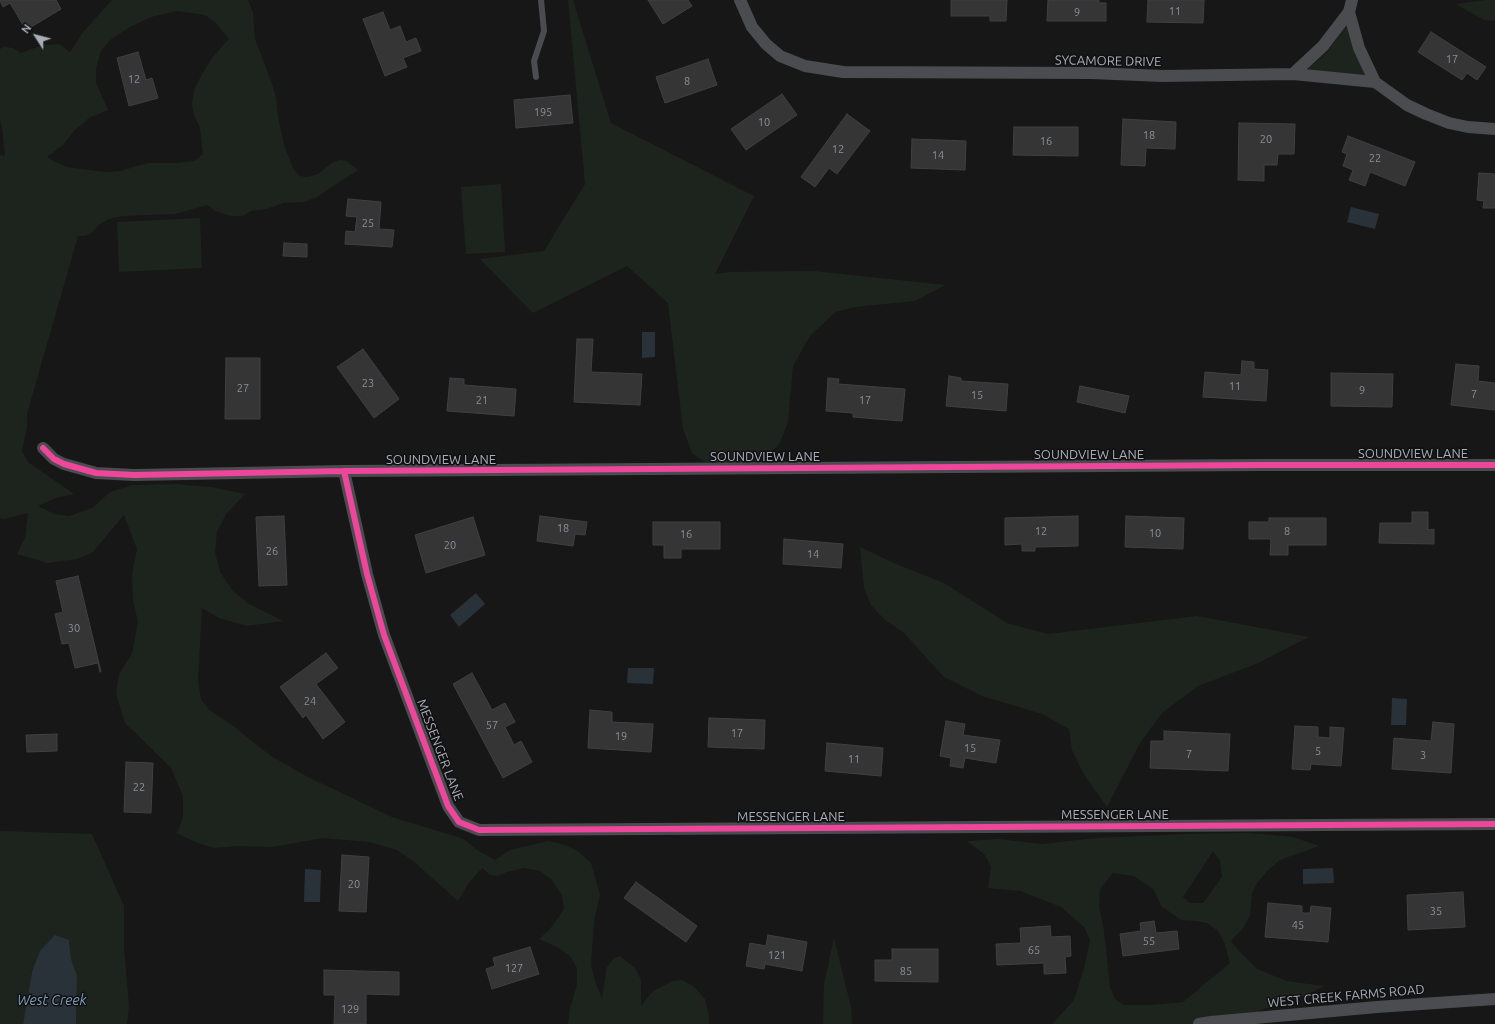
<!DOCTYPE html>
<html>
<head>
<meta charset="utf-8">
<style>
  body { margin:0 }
  #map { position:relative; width:1495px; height:1024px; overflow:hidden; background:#171717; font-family:Ubuntu,sans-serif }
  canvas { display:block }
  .north { position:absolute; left:16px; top:16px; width:40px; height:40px; -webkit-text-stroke:3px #111113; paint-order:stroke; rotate:306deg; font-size:11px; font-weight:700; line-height:16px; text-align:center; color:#a8adb8 }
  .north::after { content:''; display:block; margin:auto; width:14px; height:18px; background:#a8adb8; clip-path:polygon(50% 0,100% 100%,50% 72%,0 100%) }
</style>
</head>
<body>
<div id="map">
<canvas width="1495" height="1024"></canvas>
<div class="north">N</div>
</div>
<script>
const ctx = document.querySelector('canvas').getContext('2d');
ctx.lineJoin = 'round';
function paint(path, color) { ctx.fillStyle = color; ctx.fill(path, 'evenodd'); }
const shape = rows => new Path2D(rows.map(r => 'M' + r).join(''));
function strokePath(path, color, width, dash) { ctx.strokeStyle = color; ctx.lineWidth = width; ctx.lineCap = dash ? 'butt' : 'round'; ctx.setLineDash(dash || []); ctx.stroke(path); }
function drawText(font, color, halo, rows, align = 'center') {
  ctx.font = font + ' Ubuntu,sans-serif'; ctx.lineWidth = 3; ctx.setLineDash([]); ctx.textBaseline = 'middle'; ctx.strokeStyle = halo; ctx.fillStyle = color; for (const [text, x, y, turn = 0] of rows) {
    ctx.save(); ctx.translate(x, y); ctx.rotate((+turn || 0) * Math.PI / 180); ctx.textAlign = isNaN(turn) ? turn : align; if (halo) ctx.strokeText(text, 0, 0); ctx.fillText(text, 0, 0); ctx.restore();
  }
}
const green = shape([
  [112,0,248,0,253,12,255,39,271,81,276,97,278,117,285,148,294,170,300,176,307,177,318,174,333,162,340,160,346,161,358,170,315,198,303,202,284,203,266,209,251,211,243,216,231,216,215,211,207,205,175,214,122,216,109,219,100,224,90,234,84,236,78,236,27,414,27,428,22,451,28,462,74,494,56,498,38,506,54,514,69,516,92,508,110,492,133,485,174,484,211,487,245,494,226,514,217,532,215,552,220,572,233,591,249,604,283,621,247,626,219,618,202,608,198,681,201,699,209,710,228,722,271,756,306,776,392,817,464,839,477,850,495,860,510,850,548,841,562,844,578,851,591,863,600,895,594,921,591,965,596,984,602,998,607,967,614,958,620,956,635,968,641,980,641,1006,652,992,672,981,682,980,693,986,705,999,709,1016,709,1024,568,1024,570,1008,577,985,577,968,570,956,557,947,539,939,550,929,564,909,562,895,551,879,540,871,524,868,507,872,498,876,490,875,482,868,468,884,458,901,413,861,397,850,369,842,323,838,272,847,238,846,214,848,195,842,177,833,183,817,183,796,171,768,125,723,116,694,119,674,132,654,138,622,133,600,132,574,137,549,124,515,93,552,77,559,48,563,17,554,25,538,28,513,4,519,0,518,0,155,5,156,2,128,0,120,0,49,4,47,13,48,21,53,43,45,59,44,70,52,84,31],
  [177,11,205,15,215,22,229,39,212,58,202,74,194,90,192,104,194,115,200,128,203,154,194,161,178,163,148,163,120,171,105,172,67,167,55,162,47,157,63,145,75,130,89,118,108,110,96,83,96,68,101,51,110,40,130,27,151,17],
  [568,0,573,0,611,123,754,196,715,274,730,272,814,271,945,285,915,301,855,307,835,312,810,336,793,366,788,422,780,443,765,458,741,464,705,462,692,453,683,429,668,303,627,266,533,313,480,259,544,251,585,184],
  [1486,0,1495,0,1495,21,1484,20,1455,4],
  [1347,25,1365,75,1307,70,1327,52],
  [501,184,505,252,466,254,461,187],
  [200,218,202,268,119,272,117,222],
  [860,547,896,564,944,583,1007,623,1048,634,1197,616,1309,637,1256,664,1198,686,1162,713,1140,743,1107,807,1083,773,1072,750,1069,729,1042,714,982,696,944,677,903,632,885,620,871,605,864,588],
  [0,831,92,834,124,906,124,947,129,1006,127,1024,76,1024,77,975,71,959,69,940,32,972,23,1024,0,1024],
  [1249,833,1293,837,1319,846,1280,860,1268,870,1258,882,1252,893,1250,915,1244,927,1231,941,1241,953,1257,969,1287,981,1324,986,1302,997,1261,1010,1239,1024,1052,1024,1074,1000,1084,968,1090,940,1084,927,1061,907,1020,891,988,888,991,867,985,855,967,841,998,839,1042,844,1096,838,1187,834],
  [1213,851,1220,861,1222,877,1203,903,1190,903,1183,897],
  [1113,873,1134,876,1154,890,1161,906,1181,920,1196,921,1207,923,1218,931,1224,942,1230,963,1183,1002,1150,1005,1124,1005,1115,999,1110,987,1104,931,1099,906,1100,889],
  [834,938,851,1007,852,1024,823,1024,824,984]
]);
const water = shape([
  [1351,207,1379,214,1375,229,1347,222],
  [642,332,655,332,655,357,642,358],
  [476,593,485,604,459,627,450,615],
  [628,668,654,668,653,684,627,683],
  [1392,698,1407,699,1406,725,1391,725],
  [1333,868,1334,883,1303,884,1303,869],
  [305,869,321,870,320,902,304,902],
  [55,935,69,940,71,959,77,975,76,1024,23,1024,32,972,40,951]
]);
const building = shape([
  [0,0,56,0,61,9,26,30,10,3,3,7,0,0],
  [648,0,688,0,692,6,663,24,648,0],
  [951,0,1007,0,1006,21,990,21,990,16,951,16,951,0],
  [1048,0,1099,0,1099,3,1106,3,1106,21,1047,21,1048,0],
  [1148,0,1204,0,1203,23,1147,22,1148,0],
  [383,12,390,30,400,26,406,42,416,38,421,51,403,58,407,67,385,76,363,19,383,12],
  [1431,32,1486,67,1477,80,1467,73,1462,80,1418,52,1431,32],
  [138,52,146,80,152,78,158,98,129,106,117,58,138,52],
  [708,59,717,85,665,103,656,77,708,59],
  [782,94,797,115,746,150,731,129,782,94],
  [570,95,573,123,516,128,514,100,570,95],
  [847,114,870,131,837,174,829,168,815,187,801,177,847,114],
  [1123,119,1176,122,1175,149,1146,148,1145,166,1121,165,1123,119],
  [1239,123,1295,124,1294,154,1278,154,1277,165,1264,165,1264,181,1238,180,1239,123],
  [1014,127,1078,127,1078,156,1013,155,1014,127],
  [1348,136,1415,162,1405,186,1370,172,1365,186,1349,180,1353,170,1343,166,1347,154,1342,152,1348,136],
  [912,139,966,141,965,170,911,168,912,139],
  [1479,173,1495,174,1495,208,1483,208,1484,201,1477,200,1479,173],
  [348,199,381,202,379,229,394,230,392,247,345,244,346,231,355,232,357,217,346,216,348,199],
  [284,243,307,244,307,257,283,256,284,243],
  [577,339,593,339,591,372,642,374,640,405,574,402,577,339],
  [363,349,399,399,374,418,337,367,363,349],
  [226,358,260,358,260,419,225,419,226,358],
  [1242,361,1254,362,1254,369,1268,370,1266,401,1203,397,1205,372,1241,375,1242,361],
  [1456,364,1479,366,1478,381,1495,383,1495,410,1451,405,1456,364],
  [1331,373,1393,374,1392,407,1331,406,1331,373],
  [949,376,961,378,961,381,1008,384,1006,411,946,406,949,376],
  [450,378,464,379,464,385,516,389,514,416,447,411,450,378],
  [828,378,839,379,838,384,905,389,902,421,853,417,853,413,826,411,828,378],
  [1080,386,1129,396,1125,413,1077,402,1080,386],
  [1412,512,1428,512,1428,530,1434,529,1434,544,1379,543,1380,523,1412,523,1412,512],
  [284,516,287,585,259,586,256,517,284,516],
  [540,516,587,522,585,535,575,534,573,546,537,541,540,516],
  [1078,516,1078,546,1035,547,1035,551,1022,551,1022,544,1005,545,1005,518,1078,516],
  [1126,516,1184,518,1183,549,1125,547,1126,516],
  [473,517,485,555,426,573,415,535,473,517],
  [1269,518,1326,518,1326,545,1288,545,1288,555,1270,555,1271,539,1249,539,1249,522,1269,522,1269,518],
  [653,522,720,522,720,549,681,549,681,558,664,558,664,545,653,545,653,522],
  [784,539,843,544,841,568,783,564,784,539],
  [78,576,101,672,100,672,98,663,75,668,69,643,62,644,55,614,63,612,56,581,78,576],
  [326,653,338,668,316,684,345,722,323,739,306,715,303,718,280,687,326,653],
  [472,673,492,710,505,703,515,722,505,727,514,745,521,741,532,762,503,778,453,684,472,673],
  [590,710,612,712,612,722,653,724,651,752,588,748,590,710],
  [709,718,765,720,764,749,708,747,709,718],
  [946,721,965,724,963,735,1000,740,996,763,965,758,963,768,950,766,951,758,940,756,946,721],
  [1433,722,1454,724,1451,773,1392,769,1394,738,1431,741,1433,722],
  [1295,726,1318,727,1318,737,1330,738,1330,727,1344,728,1341,766,1311,764,1310,770,1292,769,1295,726],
  [1164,731,1230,734,1228,771,1150,768,1151,741,1164,741,1164,731],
  [57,734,57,751,27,752,26,735,57,734],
  [827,743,883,748,881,776,825,771,827,743],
  [126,762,153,763,151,813,124,812,126,762],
  [342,855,369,857,366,912,339,911,342,855],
  [636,882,697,926,686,942,624,898,636,882],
  [1463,892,1465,927,1408,930,1407,895,1463,892],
  [1268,903,1302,906,1302,913,1310,913,1311,906,1331,908,1328,942,1265,937,1268,903],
  [1154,921,1156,933,1177,931,1179,949,1123,956,1120,934,1141,931,1140,923,1154,921],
  [1050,926,1051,937,1070,936,1071,956,1065,957,1066,973,1044,974,1044,963,997,965,996,944,1021,943,1020,928,1050,926],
  [768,935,807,942,802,971,765,964,764,969,746,966,750,943,766,946,768,935],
  [530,947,539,974,492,989,486,969,495,966,493,958,530,947],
  [892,949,938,949,938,982,875,981,875,960,892,960,892,949],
  [324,970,399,972,399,995,366,994,366,1024,334,1024,335,995,324,995,324,970]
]);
const lane = shape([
  [536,77,534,61,544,31,541,0]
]);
const street = shape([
  [740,0,752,27,766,44,780,56,805,66,843,72,1092,73,1162,76,1293,74,1375,82,1407,105,1426,114,1449,123,1468,127,1495,129],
  [1349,12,1359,48,1375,82],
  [1293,74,1323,46,1349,12,1352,0],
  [43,448,54,459,64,464,96,473,134,475,344,471,1260,465,1495,465],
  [344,471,367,574,384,635,448,806,459,822,479,830,1495,824],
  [1199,1024,1211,1022,1377,1007,1495,999]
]);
const cycleway = shape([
  [43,448,54,459,64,464,96,473,134,475,344,471,1260,465,1495,465],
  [344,471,367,574,384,635,448,806,459,822,479,830,1495,824]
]);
const numberNames = [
  ["11",1175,11],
  ["9",1077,12],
  ["17",1452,59],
  ["12",134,79],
  ["8",687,81],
  ["195",543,112],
  ["10",764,122],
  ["18",1149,135],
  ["20",1266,139],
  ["16",1046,141],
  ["12",838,149],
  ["14",938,155],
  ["22",1375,158],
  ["25",368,223],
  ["23",368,383],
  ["11",1235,386],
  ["27",243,388],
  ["9",1362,390],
  ["7",1474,394],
  ["15",977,395],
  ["21",482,400],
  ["17",865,400],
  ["18",563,528],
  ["12",1041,531],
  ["8",1287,531],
  ["10",1155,533],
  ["16",686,534],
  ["20",450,545],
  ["26",272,551],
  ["14",813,554],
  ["30",74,628],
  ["24",310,701],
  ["57",492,725],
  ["17",737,733],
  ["19",621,736],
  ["15",970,748],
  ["5",1318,751],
  ["7",1189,754],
  ["3",1423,755],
  ["11",854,759],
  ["22",139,787],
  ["20",354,884],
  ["35",1436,911],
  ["45",1298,925],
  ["55",1149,941],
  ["65",1034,950],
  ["121",777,955],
  ["127",514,968],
  ["85",906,971],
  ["129",350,1009]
];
const streetNames = [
  ["SYCAMORE DRIVE",1108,61,1],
  ["SOUNDVIEW LANE",1413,454],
  ["SOUNDVIEW LANE",1089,455],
  ["SOUNDVIEW LANE",765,457],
  ["SOUNDVIEW LANE",441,460],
  ["MESSENGER LANE",440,750,69],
  ["MESSENGER LANE",1115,815],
  ["MESSENGER LANE",791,817],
  ["WEST CREEK FARMS ROAD",1346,996,-5]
];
const waterNames = [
  ["West Creek",52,1000]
];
paint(green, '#1d241e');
paint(water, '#2a3239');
paint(building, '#353536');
strokePath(building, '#3f4043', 1);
strokePath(lane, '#4b4c50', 6);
strokePath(street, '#4b4c50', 12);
strokePath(cycleway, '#ed469a', 6);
drawText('11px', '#8b8f98', null, numberNames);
drawText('13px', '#a8adb8', '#111113', streetNames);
drawText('italic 14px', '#7f9bb3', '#111113', waterNames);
</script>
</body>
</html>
